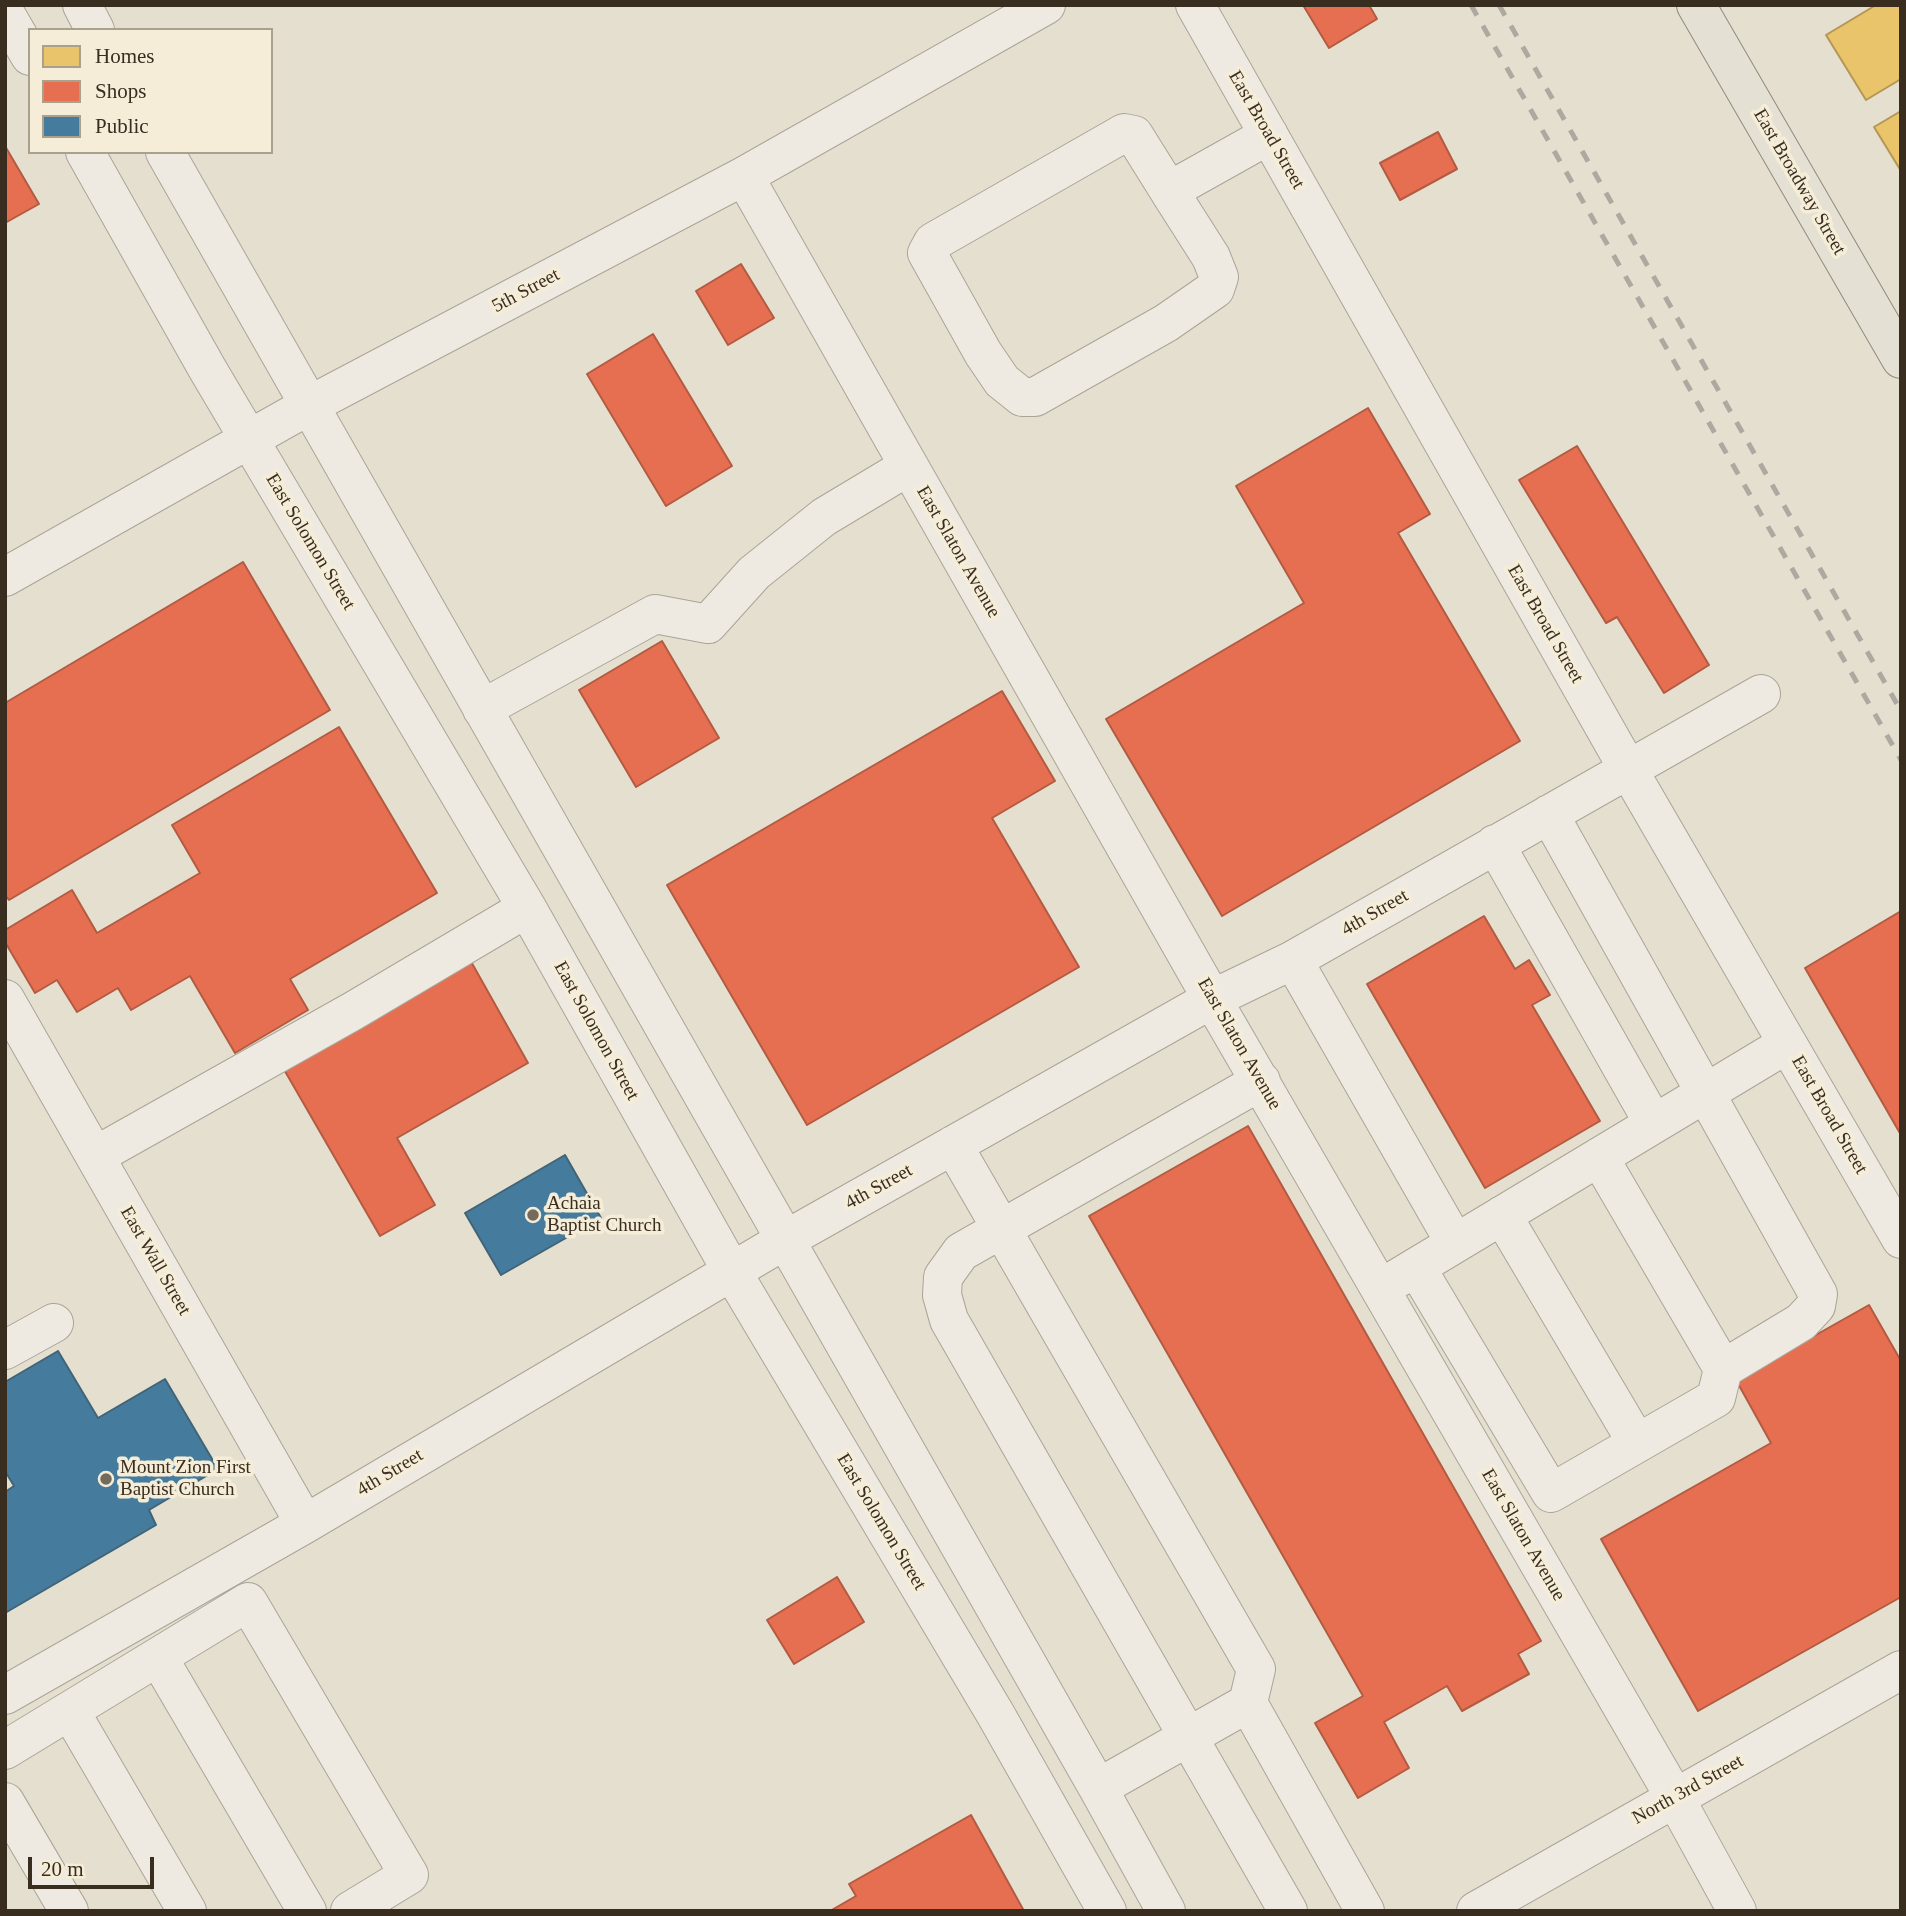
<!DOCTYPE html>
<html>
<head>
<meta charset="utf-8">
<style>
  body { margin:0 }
  #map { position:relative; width:1906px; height:1916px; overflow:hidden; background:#e5dfcf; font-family:Georgia,serif }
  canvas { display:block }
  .frame { position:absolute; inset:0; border:7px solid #392d20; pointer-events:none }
  .legend { position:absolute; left:28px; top:28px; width:245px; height:126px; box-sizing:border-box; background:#f5edd7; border:2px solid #aaa08e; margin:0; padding:9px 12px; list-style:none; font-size:21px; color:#392d20 }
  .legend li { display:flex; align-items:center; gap:14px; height:35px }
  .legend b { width:35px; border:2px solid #aaa08e }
  .scale { position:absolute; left:28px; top:1857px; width:126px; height:32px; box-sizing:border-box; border:4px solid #392d20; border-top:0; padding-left:9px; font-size:21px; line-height:24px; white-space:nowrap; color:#392d20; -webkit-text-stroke:5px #f5edd7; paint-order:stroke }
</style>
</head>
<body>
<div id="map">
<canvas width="1906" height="1916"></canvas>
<div class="frame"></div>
<ul class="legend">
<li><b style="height:19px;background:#e9c46a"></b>Homes</li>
<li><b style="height:19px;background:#e76f51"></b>Shops</li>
<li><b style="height:19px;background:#457b9d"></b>Public</li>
</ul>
<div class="scale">20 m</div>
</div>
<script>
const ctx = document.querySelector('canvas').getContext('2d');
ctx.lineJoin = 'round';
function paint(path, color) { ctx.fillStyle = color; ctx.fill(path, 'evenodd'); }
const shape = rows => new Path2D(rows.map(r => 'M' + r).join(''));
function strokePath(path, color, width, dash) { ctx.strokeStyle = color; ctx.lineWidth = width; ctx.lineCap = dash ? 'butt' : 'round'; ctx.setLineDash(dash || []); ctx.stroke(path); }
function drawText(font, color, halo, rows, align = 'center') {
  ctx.font = font + ' Georgia,serif'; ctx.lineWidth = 7; ctx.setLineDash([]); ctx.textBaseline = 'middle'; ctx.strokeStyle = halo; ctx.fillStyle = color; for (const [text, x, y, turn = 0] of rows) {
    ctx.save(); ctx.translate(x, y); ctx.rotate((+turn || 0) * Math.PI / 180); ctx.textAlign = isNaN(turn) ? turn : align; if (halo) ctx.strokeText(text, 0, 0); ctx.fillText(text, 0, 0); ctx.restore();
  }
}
const homes = shape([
  [1876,5,1901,5,1901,79,1866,100,1826,35,1876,5],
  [1901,111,1901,171,1874,127,1901,111]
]);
const shops = shape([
  [1303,5,1369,5,1377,19,1329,48,1303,5],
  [1438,132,1457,169,1400,200,1380,163,1438,132],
  [5,146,39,204,5,223,5,146],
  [741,264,774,318,728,345,696,291,741,264],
  [653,334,732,466,666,506,587,374,653,334],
  [1368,408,1430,514,1398,533,1520,741,1222,916,1106,719,1304,603,1236,486,1368,408],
  [1577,446,1709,665,1664,693,1617,617,1606,623,1519,480,1577,446],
  [243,562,330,710,9,900,5,895,5,703,243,562],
  [662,641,719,738,636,787,579,690,662,641],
  [1002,691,1055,781,992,818,1079,967,807,1125,667,885,1002,691],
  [339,727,437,893,290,979,308,1010,235,1053,190,976,131,1010,118,988,77,1012,57,980,35,993,5,942,5,930,72,890,97,933,200,873,172,825,339,727],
  [1901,911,1901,1135,1805,968,1901,911],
  [1484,916,1515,969,1529,960,1550,995,1532,1005,1600,1121,1485,1188,1367,984,1484,916],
  [469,958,528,1063,397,1138,435,1205,380,1236,282,1066,469,958],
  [1248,1126,1541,1641,1518,1654,1529,1674,1462,1711,1447,1686,1384,1722,1409,1768,1358,1798,1315,1723,1363,1696,1089,1216,1248,1126],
  [1869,1305,1901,1361,1901,1597,1698,1711,1601,1539,1771,1443,1736,1380,1869,1305],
  [837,1577,864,1622,794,1664,767,1620,837,1577],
  [971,1815,1024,1911,830,1911,856,1896,849,1884,971,1815]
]);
const public = shape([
  [565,1155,601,1218,501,1275,465,1213,565,1155],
  [58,1351,98,1418,165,1379,218,1469,149,1510,156,1525,5,1613,5,1492,14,1486,5,1471,5,1382,58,1351]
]);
const minor = shape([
  [82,5,95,30],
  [1195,5,1628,769,1901,1239],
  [5,13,30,56],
  [85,152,208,370,527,908,731,1270,996,1715,1107,1911],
  [165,152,1098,1788,1166,1911],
  [744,176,1212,999,1675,1798,1737,1911],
  [1169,191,1211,257,1219,277,1215,289,1166,323,1035,397,1022,397,1002,381,983,353,927,253,933,242,1124,133,1134,135,1169,191,1269,135],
  [5,577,308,406,744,176,1046,5],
  [482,709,655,614,708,624,754,573,824,517,909,466],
  [1495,844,1654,1124],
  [1293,960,1455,1243],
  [5,999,305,1524],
  [1261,1081,961,1252,943,1277,942,1295,949,1320,1288,1911],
  [953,1145,1256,1669,1248,1703,1365,1911],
  [95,1156,353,1011,527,908],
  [1599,1157,1723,1369],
  [1502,1215,1637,1443],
  [1416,1267,1551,1493,1716,1398,1723,1369,1801,1322,1816,1306,1818,1294,1549,814],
  [1393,1281,1787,1044],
  [5,1350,54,1323],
  [158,1657,307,1911],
  [5,1695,305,1524,785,1240,1212,999,1293,960,1761,694],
  [70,1711,187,1911],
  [5,1750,248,1602,409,1875,350,1911],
  [1098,1788,1248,1703],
  [5,1802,69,1911],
  [1476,1911,1901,1670]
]);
const major = shape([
  [1696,5,1901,359]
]);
const rail = shape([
  [1471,5,1901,760],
  [1499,5,1901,711]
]);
const markers = [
  [533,1215,7,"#756b5d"],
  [106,1479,7,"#756b5d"]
];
const streetNames = [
  ["East Broad Street",1266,130,60],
  ["East Broadway Street",1799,182,60],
  ["5th Street",526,291,-28],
  ["East Solomon Street",310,542,59],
  ["East Slaton Avenue",958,552,60],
  ["East Broad Street",1545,624,60],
  ["4th Street",1375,913,-30],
  ["East Solomon Street",596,1031,61],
  ["East Slaton Avenue",1239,1044,60],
  ["East Broad Street",1829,1115,60],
  ["4th Street",879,1187,-29],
  ["East Wall Street",155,1261,60],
  ["4th Street",390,1473,-31],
  ["East Solomon Street",881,1522,59],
  ["East Slaton Avenue",1523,1535,60],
  ["North 3rd Street",1688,1790,-29]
];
const poiNames = [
  ["Achaia",547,1204],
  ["Baptist Church",547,1226],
  ["Mount Zion First",120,1468],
  ["Baptist Church",120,1490]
];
paint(homes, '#e9c46a');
strokePath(homes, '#b49754', 2);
paint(shops, '#e76f51');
strokePath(shops, '#b35b42', 2);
paint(public, '#457b9d');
strokePath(public, '#416478', 2);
strokePath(minor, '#aaa498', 40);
strokePath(major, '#908a7f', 40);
strokePath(minor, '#eeeae1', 38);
strokePath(major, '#e4e0d3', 38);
strokePath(rail, '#ada9a1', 5, [12, 12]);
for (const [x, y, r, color] of markers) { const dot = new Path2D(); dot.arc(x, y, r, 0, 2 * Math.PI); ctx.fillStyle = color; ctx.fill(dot); strokePath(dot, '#f5edd7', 2.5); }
drawText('19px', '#392d20', '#f5edd7', streetNames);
drawText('19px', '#392d20', '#f5edd7', poiNames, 'left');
</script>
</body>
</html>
